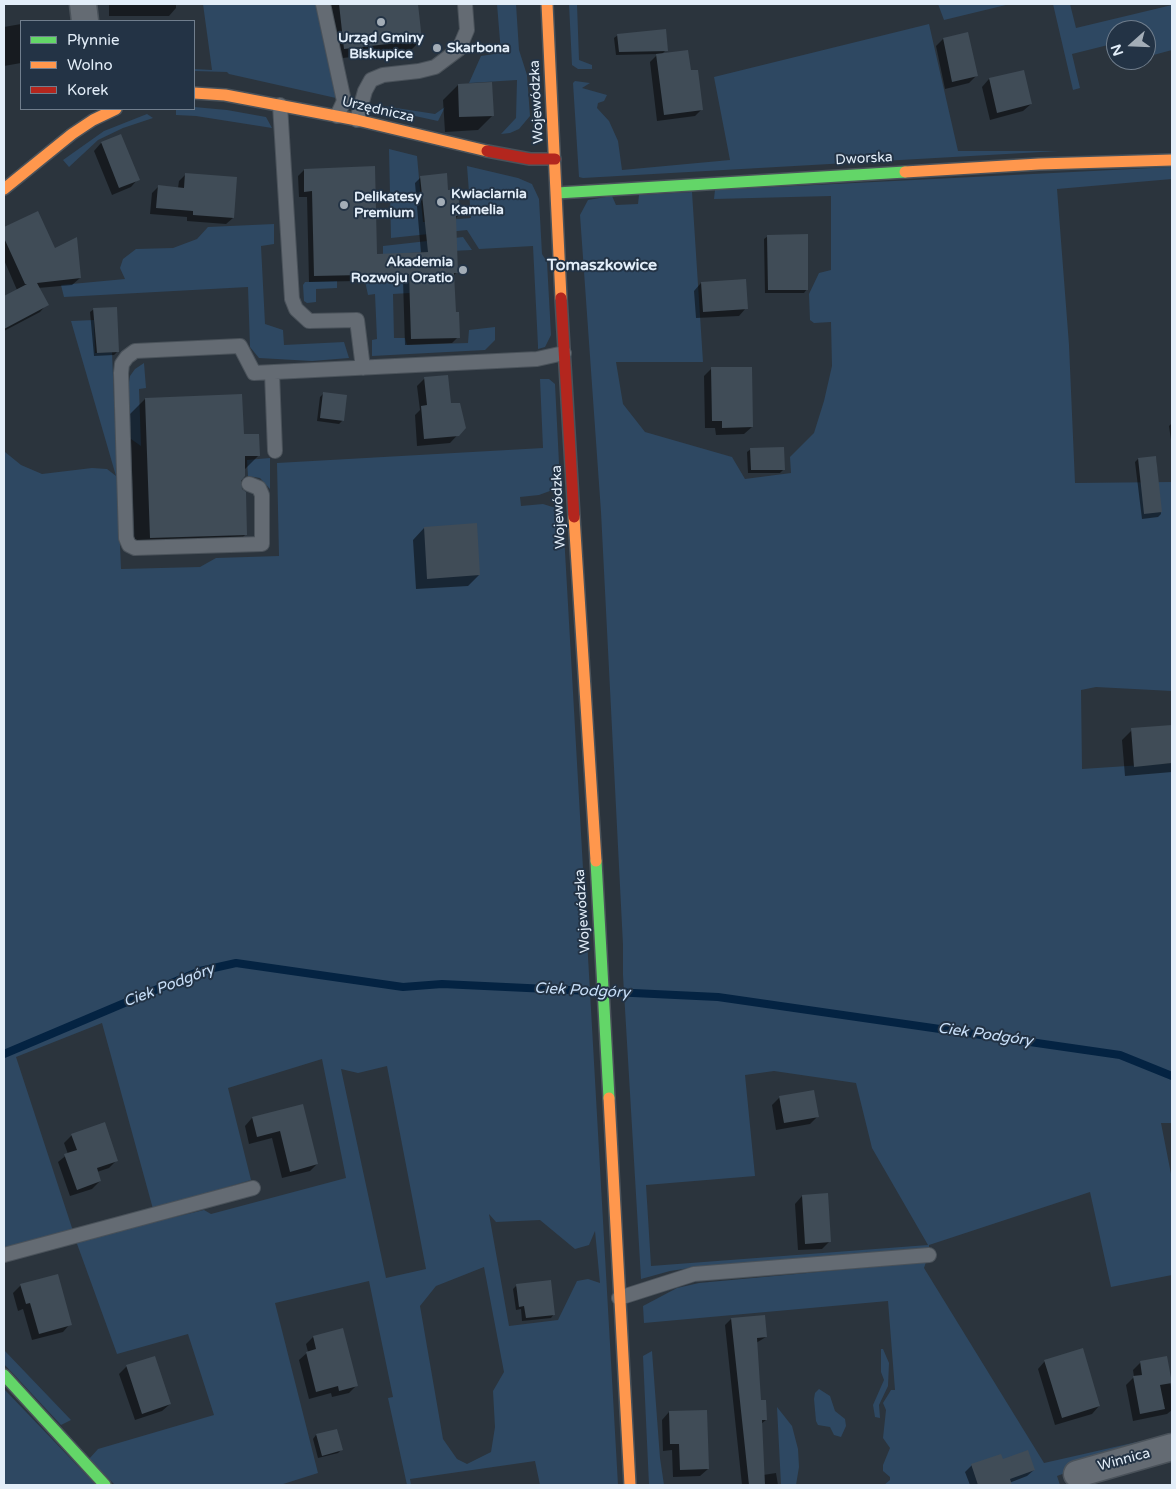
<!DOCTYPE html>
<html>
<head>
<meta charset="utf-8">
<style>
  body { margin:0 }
  #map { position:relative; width:1176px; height:1489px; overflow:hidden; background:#2b343d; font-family:"Varela Round",sans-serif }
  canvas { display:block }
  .frame { position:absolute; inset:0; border:5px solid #e3eef9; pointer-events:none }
  .legend { position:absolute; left:20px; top:20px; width:175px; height:90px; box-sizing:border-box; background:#233345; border:1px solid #707e8d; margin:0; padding:6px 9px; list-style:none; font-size:15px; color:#e3eef9 }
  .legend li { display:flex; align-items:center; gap:10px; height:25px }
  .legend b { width:25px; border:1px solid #707e8d }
  .north { position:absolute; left:1106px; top:20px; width:50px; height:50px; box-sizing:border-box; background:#233345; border:1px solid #707e8d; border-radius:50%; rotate:250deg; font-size:14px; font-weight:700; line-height:20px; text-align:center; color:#e3eef9 }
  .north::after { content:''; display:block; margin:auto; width:18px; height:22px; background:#a3adb7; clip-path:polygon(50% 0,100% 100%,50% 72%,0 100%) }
</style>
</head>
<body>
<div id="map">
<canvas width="1176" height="1489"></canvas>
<div class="frame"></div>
<ul class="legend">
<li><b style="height:6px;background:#63d668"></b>Płynnie</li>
<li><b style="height:6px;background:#ff974d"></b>Wolno</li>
<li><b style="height:6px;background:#b3261e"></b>Korek</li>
</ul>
<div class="north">N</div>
</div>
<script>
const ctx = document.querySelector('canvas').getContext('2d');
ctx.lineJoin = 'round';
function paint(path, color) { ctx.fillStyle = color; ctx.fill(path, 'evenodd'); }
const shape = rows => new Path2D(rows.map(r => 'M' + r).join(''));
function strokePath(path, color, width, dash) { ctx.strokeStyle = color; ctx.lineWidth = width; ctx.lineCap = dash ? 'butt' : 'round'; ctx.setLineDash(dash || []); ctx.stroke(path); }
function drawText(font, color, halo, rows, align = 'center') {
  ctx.font = font + ' "Varela Round",sans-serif'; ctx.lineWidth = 4; ctx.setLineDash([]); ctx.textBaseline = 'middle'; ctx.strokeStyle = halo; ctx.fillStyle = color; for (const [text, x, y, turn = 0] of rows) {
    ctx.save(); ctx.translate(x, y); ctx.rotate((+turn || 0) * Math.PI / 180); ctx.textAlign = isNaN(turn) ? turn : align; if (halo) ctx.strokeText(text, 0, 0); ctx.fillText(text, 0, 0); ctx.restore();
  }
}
const green = shape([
  [203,4,317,4,336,98,229,74,227,72,194,71,194,69,212,70],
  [497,4,516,4,519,50,527,75,530,116,519,129,510,133,501,134,516,118,517,80,469,83,481,56,501,53],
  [569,4,577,4,579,60,592,65,592,69,578,69,572,65],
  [938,4,1010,4,944,20],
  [1053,4,1070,4,1076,28,1172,5,1172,50,1146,57,1146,30,1116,30,1116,43,1072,54,1080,88,1073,90],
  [929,24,958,151,1059,151,583,178,579,177,573,83,575,81,590,83,582,88,607,95,604,101,598,103,597,108,609,121,618,141,622,170,730,160,714,77],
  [377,105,435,114,445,107,438,121,378,108],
  [194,107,227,110,266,117,272,128,196,116,176,115,176,109],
  [147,114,153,118,123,128,98,140,69,167,63,160,104,131],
  [389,149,417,156,423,222,471,218,467,166,518,178,532,184,539,199,542,254,547,262,551,335,545,347,538,349,538,346,533,246,479,249,467,230,391,238],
  [1172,167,1172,179,1057,189,1069,345,1075,483,1172,482,1172,691,1096,687,1081,690,1082,769,1172,763,1172,1123,1161,1123,1172,1179,1172,1275,1111,1287,1090,1192,929,1245,929,1250,696,1267,670,1271,641,1279,623,975,623,945,601,512,580,215,588,200,612,196,616,205,638,204,639,195,692,192,703,362,616,362,623,404,645,432,732,457,745,479,791,473,790,457,814,433,824,401,832,366,831,322,814,323,810,320,809,294,819,273,831,270,831,196,714,199,715,190],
  [774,1071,856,1083,872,1148,928,1245,651,1266,646,1185,755,1176,745,1075],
  [274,224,274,244,261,246,265,324,283,330,284,345,344,342,349,358,312,361,259,358,250,347,248,287,64,297,61,285,125,279,120,268,123,259,136,249,173,248,197,239,208,227],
  [463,237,472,250,408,253,410,293,393,294,394,338,405,338,407,345,468,343,469,330,495,327,495,340,485,350,372,356,372,340,377,339,375,294,368,295,365,281,383,281,383,246],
  [337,281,337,288,316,289,316,302,307,303,304,301,303,285,305,282],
  [94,320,95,353,112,352,121,569,200,567,216,558,279,556,277,463,543,448,540,379,549,379,555,384,560,483,558,488,539,495,520,497,521,506,543,504,559,509,564,534,618,1485,540,1485,535,1461,410,1479,411,1485,407,1485,388,1398,393,1397,369,1281,275,1303,318,1473,280,1485,115,1485,89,1459,98,1449,214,1415,188,1334,117,1354,76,1241,204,1210,211,1214,346,1178,322,1059,228,1088,251,1180,153,1209,102,1023,16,1057,73,1231,4,1250,4,445,5,452,21,465,42,474,92,468,107,469,116,476,71,321],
  [387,1066,426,1269,386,1278,341,1069,358,1073],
  [489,1214,496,1222,540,1220,575,1249,589,1245,595,1231,600,1283,588,1279,577,1281,558,1320,509,1326],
  [484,1267,504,1372,493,1391,495,1427,491,1452,467,1464,457,1459,443,1439,420,1306,436,1286],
  [144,363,146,388,139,389,141,446,131,439,128,388,130,376,135,369],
  [270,458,270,489,260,478,248,476,247,460],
  [926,1262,924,1268,1044,1463,1172,1434,1057,1476,1060,1485,884,1485,890,1480,890,1477,883,1471,883,1465,890,1448,883,1438,886,1410,883,1403,891,1390,895,1390,888,1301,644,1323,643,1306,677,1288,699,1283],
  [881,1349,883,1349,889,1363,888,1386,879,1405,880,1418,875,1417,873,1405,884,1380,881,1372],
  [4,1350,71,1420,61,1425,4,1364],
  [652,1351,660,1458,664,1485,649,1485,643,1356],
  [4,1389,96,1485,4,1485],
  [819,1389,830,1396,835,1411,845,1419,846,1426,841,1437,834,1435,830,1427,818,1425,816,1421,814,1399,815,1393],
  [777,1407,792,1426,798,1449,799,1467,796,1485,781,1485]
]);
const shadow = shape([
  [109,4,176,4,176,8,169,16,109,16],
  [327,4,417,4,421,40,410,51,333,59],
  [21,24,21,63,4,66,4,27],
  [967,34,976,76,969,83,945,89,936,46,943,39],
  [618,35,666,50,662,54,690,72,702,109,695,116,657,121,650,62,658,54,616,55,614,38],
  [989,79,1031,104,1023,111,990,120,982,87],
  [458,85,493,115,478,130,445,132,443,100],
  [120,136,138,179,131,187,112,195,94,151,101,143],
  [304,170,376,255,421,253,415,183,421,177,447,191,459,215,455,219,456,273,453,276,455,313,458,337,452,343,405,345,403,280,309,282,307,197,299,197,298,176],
  [186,174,233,218,226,224,187,221,187,217,150,214,152,193,159,186,178,188,179,181],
  [37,213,54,250,80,278,72,285,38,288,47,304,40,312,4,331,4,298,17,290,4,260,4,228],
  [768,236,807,289,804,293,765,293,764,239],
  [701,283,746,308,739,316,696,318,694,291],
  [94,309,117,352,114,355,94,356,90,312],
  [712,368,752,427,744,434,716,435,715,428,705,428,704,376],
  [425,378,450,405,465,427,450,443,417,446,415,415,420,410,417,386],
  [323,394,343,420,339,424,317,421,320,397],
  [145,399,243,436,259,455,244,470,244,476,239,485,246,534,231,549,135,553,130,414],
  [1172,423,1172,447,1169,426],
  [751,449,784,469,780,473,748,473,747,452],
  [1156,457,1161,514,1158,517,1142,519,1135,462,1138,459],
  [424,528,479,575,468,586,416,589,413,540],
  [1172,726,1172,772,1125,776,1122,740,1132,730],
  [780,1097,817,1117,810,1124,776,1130,772,1105],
  [302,1106,317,1164,310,1171,282,1178,272,1138,249,1144,245,1126,252,1118],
  [72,1135,117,1160,109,1168,97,1172,100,1181,92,1189,70,1196,58,1162,68,1154,64,1143],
  [802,1196,830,1241,822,1249,798,1250,795,1204],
  [21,1285,70,1324,63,1332,32,1340,23,1309,18,1311,13,1293],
  [516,1286,554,1314,551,1318,522,1321,521,1309,516,1310,513,1289],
  [731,1319,766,1337,756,1343,759,1401,766,1420,761,1424,763,1475,776,1473,778,1485,742,1485,725,1325],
  [313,1337,357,1385,349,1393,332,1397,331,1393,309,1399,299,1360,308,1352,306,1344],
  [1166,1357,1172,1393,1172,1410,1167,1414,1133,1421,1126,1385,1134,1377,1133,1370,1141,1362],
  [1045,1361,1099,1406,1092,1414,1055,1425,1038,1369],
  [127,1366,170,1404,162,1411,135,1420,119,1374],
  [669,1412,708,1469,700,1476,673,1477,672,1450,663,1451,662,1420],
  [336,1430,341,1450,338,1453,318,1458,313,1439,316,1435],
  [1002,1461,1034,1470,1027,1476,1009,1483,1009,1485,970,1485,965,1472,972,1465]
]);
const stream = shape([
  [4,1054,200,971,236,963,403,987,442,984,718,997,1120,1055,1172,1076]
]);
const building = shape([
  [339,4,418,4,422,40,344,49],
  [666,29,668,51,619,52,617,34],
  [968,32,978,76,952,82,943,38],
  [688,50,691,70,698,70,703,110,664,115,656,54],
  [1024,70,1032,104,997,113,989,78],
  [492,82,494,116,459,117,458,84],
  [121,134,140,180,119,188,101,142],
  [375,166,377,254,428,252,420,176,447,173,448,190,458,189,460,215,456,216,458,273,454,273,456,312,459,312,460,338,411,339,409,274,314,276,312,191,304,192,304,169],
  [185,173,237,177,234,218,193,215,193,211,156,208,158,185,184,188],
  [38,211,55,248,77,237,81,278,37,283,49,305,4,329,4,296,27,284,25,284,4,238,4,227],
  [808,234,808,290,768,290,767,235],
  [746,279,748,309,703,312,701,282],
  [117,307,119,352,97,353,93,308],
  [711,367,752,367,753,427,722,428,722,421,712,421],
  [448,375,451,403,460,403,466,428,459,436,424,439,421,406,427,405,424,377],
  [323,392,347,395,344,421,320,418],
  [242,394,244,434,259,434,260,456,245,456,245,476,241,481,242,489,246,492,247,535,150,538,145,398],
  [784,447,785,470,751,470,750,448],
  [1156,456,1162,512,1144,514,1138,458],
  [477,523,480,575,427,579,424,527],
  [1172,725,1172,763,1134,767,1131,728],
  [814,1090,819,1117,784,1123,779,1096],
  [303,1104,318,1164,290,1172,280,1131,257,1137,252,1117],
  [105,1122,118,1161,97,1168,101,1181,77,1190,64,1154,77,1150,71,1134],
  [828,1193,831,1242,805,1244,802,1195],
  [58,1274,72,1325,39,1334,30,1303,26,1304,20,1284],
  [551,1280,555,1315,526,1318,524,1306,519,1307,516,1284],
  [765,1315,767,1337,757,1338,761,1400,766,1400,767,1420,762,1420,765,1485,749,1485,731,1318],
  [343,1328,358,1386,339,1391,338,1386,316,1392,306,1352,316,1349,313,1336],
  [1083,1348,1100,1406,1062,1418,1044,1360],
  [155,1356,171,1404,142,1414,126,1365],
  [1167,1356,1172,1383,1160,1385,1165,1409,1140,1414,1133,1376,1142,1375,1140,1361],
  [707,1410,709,1469,680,1470,679,1444,670,1444,669,1411],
  [337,1429,343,1450,322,1456,316,1434],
  [1028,1450,1035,1470,1010,1479,1012,1485,978,1485,971,1464,1001,1454,1003,1459]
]);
const lane = shape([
  [323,4,344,101,337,116],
  [280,105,292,299,296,309,309,321,357,320,363,368],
  [357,120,365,91,371,80,383,75,419,71,435,67,459,49,467,30,465,4],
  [272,373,275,451],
  [249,484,259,488,262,495,262,544,135,548,129,545,126,538,121,373,122,364,127,357,135,351,240,346,254,373,537,359,564,353],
  [4,1255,253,1188],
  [619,1298,694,1274,929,1255]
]);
const street = shape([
  [83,4,85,21],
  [1077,1474,1172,1447]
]);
const fast = shape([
  [557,193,905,172],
  [596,861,609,1098],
  [4,1375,105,1485]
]);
const slow = shape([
  [547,4,561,298],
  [194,93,225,95,357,120,487,151],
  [905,172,1039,164,1172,160],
  [4,189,72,134,93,120,116,109],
  [574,517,596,861],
  [609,1098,630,1485]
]);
const jam = shape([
  [487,151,530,159,555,159],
  [561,298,574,517]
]);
const markers = [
  [381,22,5,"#a3adb7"],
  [437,48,5,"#a3adb7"],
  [441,202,5,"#a3adb7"],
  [344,205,5,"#a3adb7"],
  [463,270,5,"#a3adb7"]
];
const poiNames = [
  ["Urząd Gminy",381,38,"center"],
  ["Biskupice",381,54,"center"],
  ["Skarbona",447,48],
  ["Kwiaciarnia",451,194],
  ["Kamelia",451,210],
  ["Delikatesy",354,197],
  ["Premium",354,213],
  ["Akademia",453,262,"right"],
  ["Rozwoju Oratio",453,278,"right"]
];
const streetNames = [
  ["Wojewódzka",537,102,-93],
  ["Urzędnicza",378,110,13],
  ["Dworska",864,159,-3],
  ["Wojewódzka",559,507,-93],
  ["Wojewódzka",583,911,-94],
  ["Winnica",1124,1460,-15]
];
const waterNames = [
  ["Ciek Podgóry",169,986,-21],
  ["Ciek Podgóry",582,991,3],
  ["Ciek Podgóry",985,1035,8]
];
const quarterNames = [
  ["Tomaszkowice",602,266]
];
paint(green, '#2e4862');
paint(shadow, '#0007');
strokePath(stream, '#042342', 8);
paint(building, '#404c57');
strokePath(lane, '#4a525a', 16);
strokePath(street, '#4a525a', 29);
strokePath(fast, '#4a525a', 14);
strokePath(slow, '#4a525a', 14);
strokePath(jam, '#4a525a', 14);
strokePath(lane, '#646b73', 14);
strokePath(street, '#646b73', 26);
strokePath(fast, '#63d668', 11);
strokePath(slow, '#ff974d', 11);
strokePath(jam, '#b3261e', 11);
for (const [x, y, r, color] of markers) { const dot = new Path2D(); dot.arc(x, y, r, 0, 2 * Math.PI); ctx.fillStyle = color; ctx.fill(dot); strokePath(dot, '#233345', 2); }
drawText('bold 14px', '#e3eef9', '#233345', poiNames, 'left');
drawText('14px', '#e3eef9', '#233345', streetNames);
drawText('italic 15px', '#c9e0f9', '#233345', waterNames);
drawText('bold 16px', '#e3eef9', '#233345', quarterNames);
</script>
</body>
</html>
